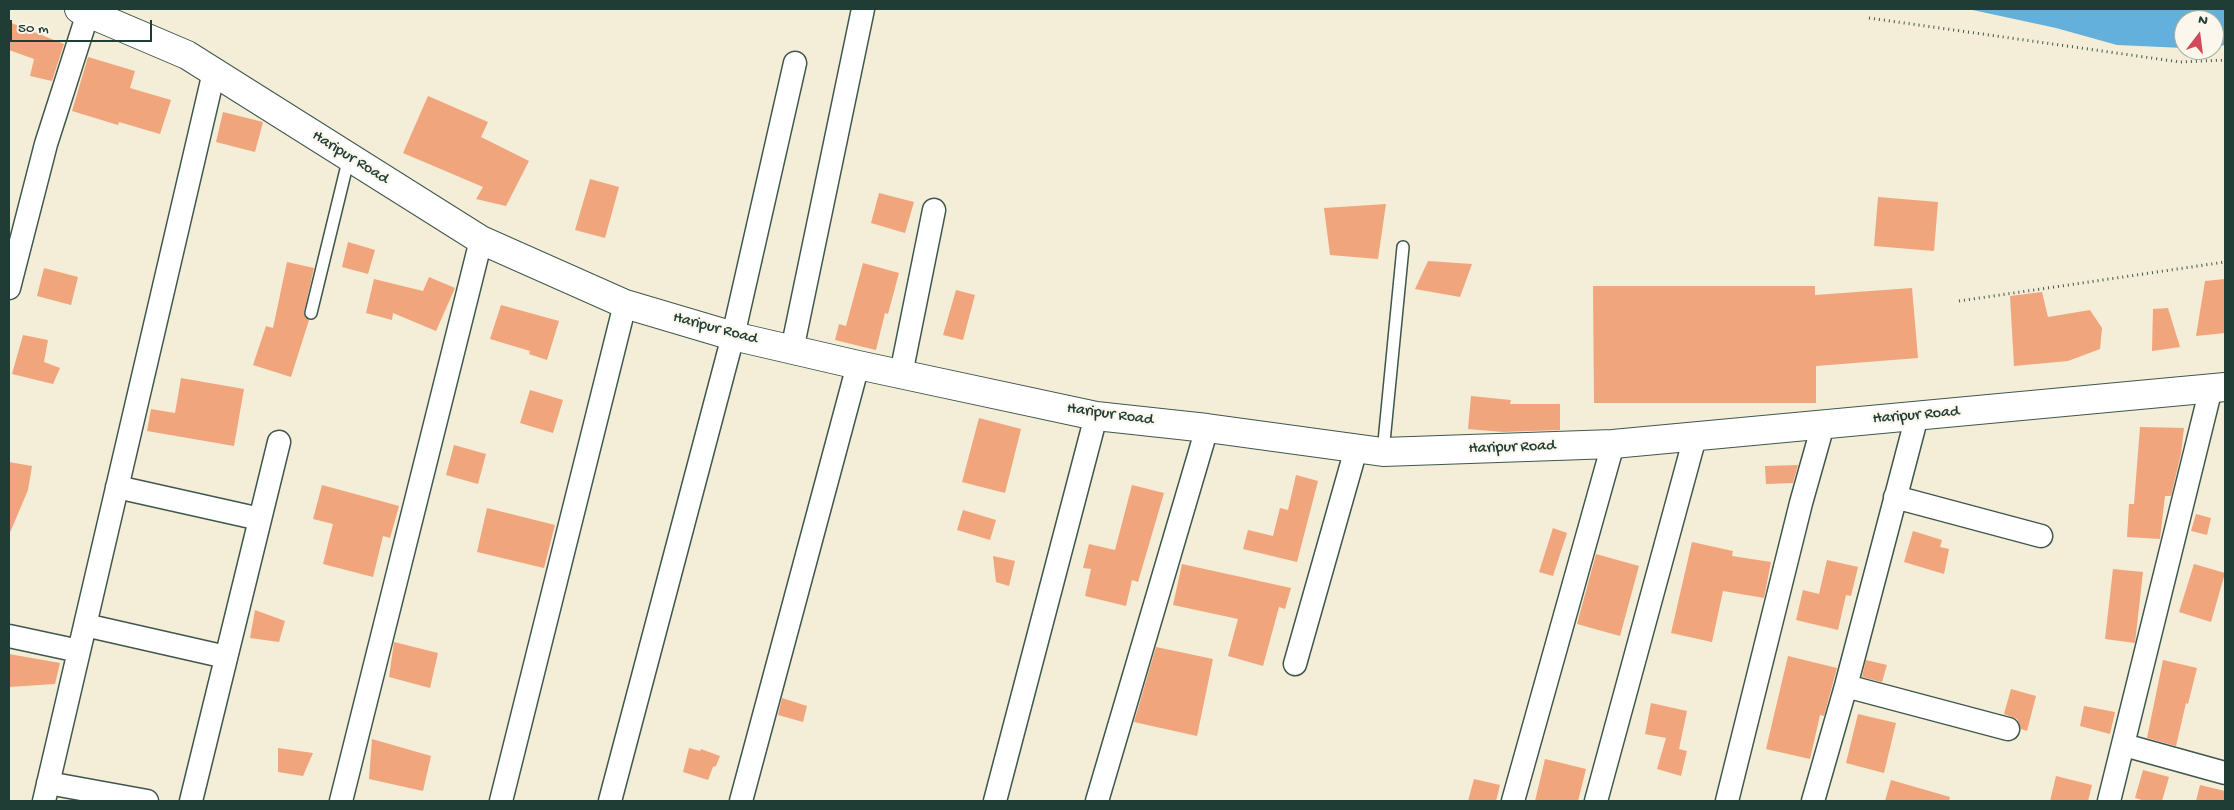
<!DOCTYPE html>
<html>
<head>
<meta charset="utf-8">
<style>
  body { margin:0 }
  #map { position:relative; width:2234px; height:810px; overflow:hidden; background:#f4edd7; font-family:"Gochi Hand",sans-serif }
  canvas { display:block }
  .frame { position:absolute; inset:0; border:10px solid #1f3d34; pointer-events:none }
  .north { position:absolute; left:2174px; top:10px; width:50px; height:50px; box-sizing:border-box; background:#fbf7ec; border:1px solid #a3ada2; border-radius:50%; rotate:15deg; font-size:14px; font-weight:700; line-height:20px; text-align:center; color:#1f3d34 }
  .north::after { content:''; display:block; margin:auto; width:18px; height:22px; background:#d1495b; clip-path:polygon(50% 0,100% 100%,50% 72%,0 100%) }
  .scale { position:absolute; left:10px; top:20px; width:142px; height:22px; box-sizing:border-box; border:2px solid #1f3d34; border-top:0; padding-left:6px; font-size:15px; line-height:18px; white-space:nowrap; color:#1f3d34; -webkit-text-stroke:4px #fbf7ec; paint-order:stroke }
</style>
</head>
<body>
<div id="map">
<canvas width="2234" height="810"></canvas>
<div class="frame"></div>
<div class="north">N</div>
<div class="scale">50 m</div>
</div>
<script>
const ctx = document.querySelector('canvas').getContext('2d');
ctx.lineJoin = 'round';
function paint(path, color) { ctx.fillStyle = color; ctx.fill(path, 'evenodd'); }
const shape = rows => new Path2D(rows.map(r => 'M' + r).join(''));
function strokePath(path, color, width, dash) { ctx.strokeStyle = color; ctx.lineWidth = width; ctx.lineCap = dash ? 'butt' : 'round'; ctx.setLineDash(dash || []); ctx.stroke(path); }
function drawText(font, color, halo, rows, align = 'center') {
  ctx.font = font + ' "Gochi Hand",sans-serif'; ctx.lineWidth = 4.5; ctx.setLineDash([]); ctx.textBaseline = 'middle'; ctx.strokeStyle = halo; ctx.fillStyle = color; for (const [text, x, y, turn = 0] of rows) {
    ctx.save(); ctx.translate(x, y); ctx.rotate((+turn || 0) * Math.PI / 180); ctx.textAlign = isNaN(turn) ? turn : align; if (halo) ctx.strokeText(text, 0, 0); ctx.fillText(text, 0, 0); ctx.restore();
  }
}
const water = shape([
  [1968,9,2225,9,2225,45,2214,47,2214,20,2184,20,2184,48,2117,45,2056,28]
]);
const building = shape([
  [9,22,64,44,52,81,30,76,34,59,9,50],
  [88,57,135,71,130,88,171,100,160,134,119,122,118,125,72,111],
  [428,96,488,122,481,137,529,161,506,206,476,199,483,187,403,153],
  [223,112,263,122,255,152,216,142],
  [590,179,619,187,605,238,575,230],
  [879,193,914,202,905,233,871,223],
  [1878,197,1938,202,1934,251,1874,246],
  [1386,204,1378,259,1330,255,1324,208],
  [348,242,375,250,368,274,342,267],
  [1428,261,1472,264,1460,297,1415,289],
  [287,262,314,268,304,312,306,318,309,320,291,377,253,365,266,326,273,328],
  [863,263,899,273,888,314,885,313,876,350,835,340,839,324,846,326],
  [44,268,78,277,71,305,37,296],
  [429,277,455,288,436,331,393,313,392,320,366,313,374,279,423,291],
  [2225,279,2225,333,2196,336,2205,281],
  [1593,286,1815,286,1815,295,1912,288,1918,358,1816,366,1816,403,1594,403],
  [956,290,975,295,963,340,943,335],
  [2042,292,2048,317,2090,310,2102,328,2100,349,2068,361,2014,366,2010,296],
  [501,305,559,321,547,360,529,354,530,351,490,339],
  [2168,308,2180,347,2152,351,2153,309],
  [23,335,48,340,44,362,60,368,53,384,12,374],
  [181,378,244,389,234,446,147,431,151,409,175,413],
  [530,390,563,400,553,433,520,423],
  [1471,396,1511,400,1510,404,1560,404,1560,430,1503,432,1468,429],
  [979,418,1021,429,1005,493,962,482],
  [2140,427,2184,428,2181,454,2171,496,2165,496,2160,539,2127,537,2129,504,2134,504],
  [454,445,486,454,478,484,446,475],
  [9,462,32,466,28,490,9,535],
  [1798,465,1793,483,1766,484,1765,466],
  [1296,475,1318,481,1297,562,1243,549,1248,530,1273,536,1280,508,1288,510],
  [322,485,399,506,390,538,383,536,373,577,323,564,333,524,313,519],
  [1132,485,1164,493,1138,582,1132,580,1126,606,1085,596,1091,569,1083,568,1089,544,1115,550],
  [487,508,555,525,544,568,477,552],
  [963,510,996,520,990,540,957,530],
  [2196,514,2211,518,2207,535,2191,531],
  [1553,528,1567,533,1553,576,1539,572],
  [1913,531,1942,540,1940,547,1949,549,1944,574,1904,562],
  [1692,542,1733,551,1732,556,1771,562,1764,598,1723,591,1712,642,1671,633],
  [1596,554,1639,566,1620,636,1577,624],
  [993,556,1015,561,1009,586,996,582],
  [1827,560,1858,567,1851,596,1846,595,1838,630,1796,620,1803,590,1819,594],
  [1182,564,1291,588,1285,609,1279,607,1263,666,1228,656,1238,619,1173,605],
  [2194,564,2225,573,2211,622,2179,612],
  [2113,569,2143,572,2135,643,2105,639],
  [255,610,285,621,279,642,250,638],
  [394,642,438,653,430,688,389,677],
  [1156,647,1213,659,1197,736,1134,722],
  [9,654,60,663,55,684,9,687],
  [1788,656,1837,668,1824,716,1820,715,1810,759,1766,749],
  [1866,660,1887,665,1882,682,1862,677],
  [2163,660,2197,668,2188,704,2186,703,2176,746,2147,738],
  [2011,689,2036,696,2027,731,2021,729,2017,719,2004,714],
  [782,698,807,706,803,722,778,715],
  [1651,703,1687,711,1679,749,1687,751,1681,776,1657,769,1666,738,1645,734],
  [2084,706,2115,712,2110,734,2080,726],
  [1858,714,1896,723,1884,773,1846,763],
  [372,739,431,756,423,791,369,779],
  [278,748,313,753,303,776,278,772],
  [689,748,700,751,701,749,720,756,716,766,713,767,708,780,683,772],
  [1545,759,1586,769,1578,801,1535,801],
  [2143,770,2169,777,2162,801,2145,801,2135,798],
  [2056,776,2092,785,2088,801,2050,801],
  [1474,779,1500,785,1496,801,1468,801],
  [1891,780,1950,797,1949,801,1885,801],
  [2200,785,2225,791,2225,801,2196,801]
]);
const path = shape([
  [1869,18,2180,62,2225,60],
  [1959,301,2225,262]
]);
const service = shape([
  [311,313,349,157],
  [1383,452,1403,247]
]);
const minor = shape([
  [9,288,46,144,88,13],
  [792,350,863,9],
  [901,374,934,210],
  [117,487,260,519],
  [1895,497,2041,536],
  [85,625,226,657],
  [9,636,79,651],
  [1295,664,1356,449],
  [1846,686,2008,729],
  [2124,745,2225,773],
  [48,783,147,801],
  [44,801,214,72],
  [191,801,279,442],
  [341,801,481,240],
  [501,801,625,304],
  [610,801,733,336,795,63],
  [741,801,858,365],
  [995,801,1096,416],
  [1097,801,1207,428],
  [1513,801,1613,444],
  [1596,801,1695,437],
  [1727,801,1801,503,1823,425],
  [1813,801,1846,686,1917,416],
  [2109,801,2211,388]
]);
const tertiary = shape([
  [79,9,187,55,481,240,625,304,733,336,858,365,1096,416,1207,428,1383,452,1613,444,2225,387]
]);
const streetNames = [
  ["Haripur Road",350,158,32],
  ["Haripur Road",715,329,15],
  ["Haripur Road",1110,415,8],
  ["Haripur Road",1916,416,-5],
  ["Haripur Road",1512,448,-2]
];
paint(water, '#63b0dc');
paint(building, '#f0a57c');
strokePath(service, '#3f574c', 14);
strokePath(minor, '#3f574c', 25);
strokePath(tertiary, '#3f574c', 30);
strokePath(path, '#3f574c', 3, [1, 4]);
strokePath(service, '#fff', 11);
strokePath(minor, '#fff', 22);
strokePath(tertiary, '#fff', 28);
drawText('16px', '#1f3d34', '#fbf7ec', streetNames);
</script>
</body>
</html>
